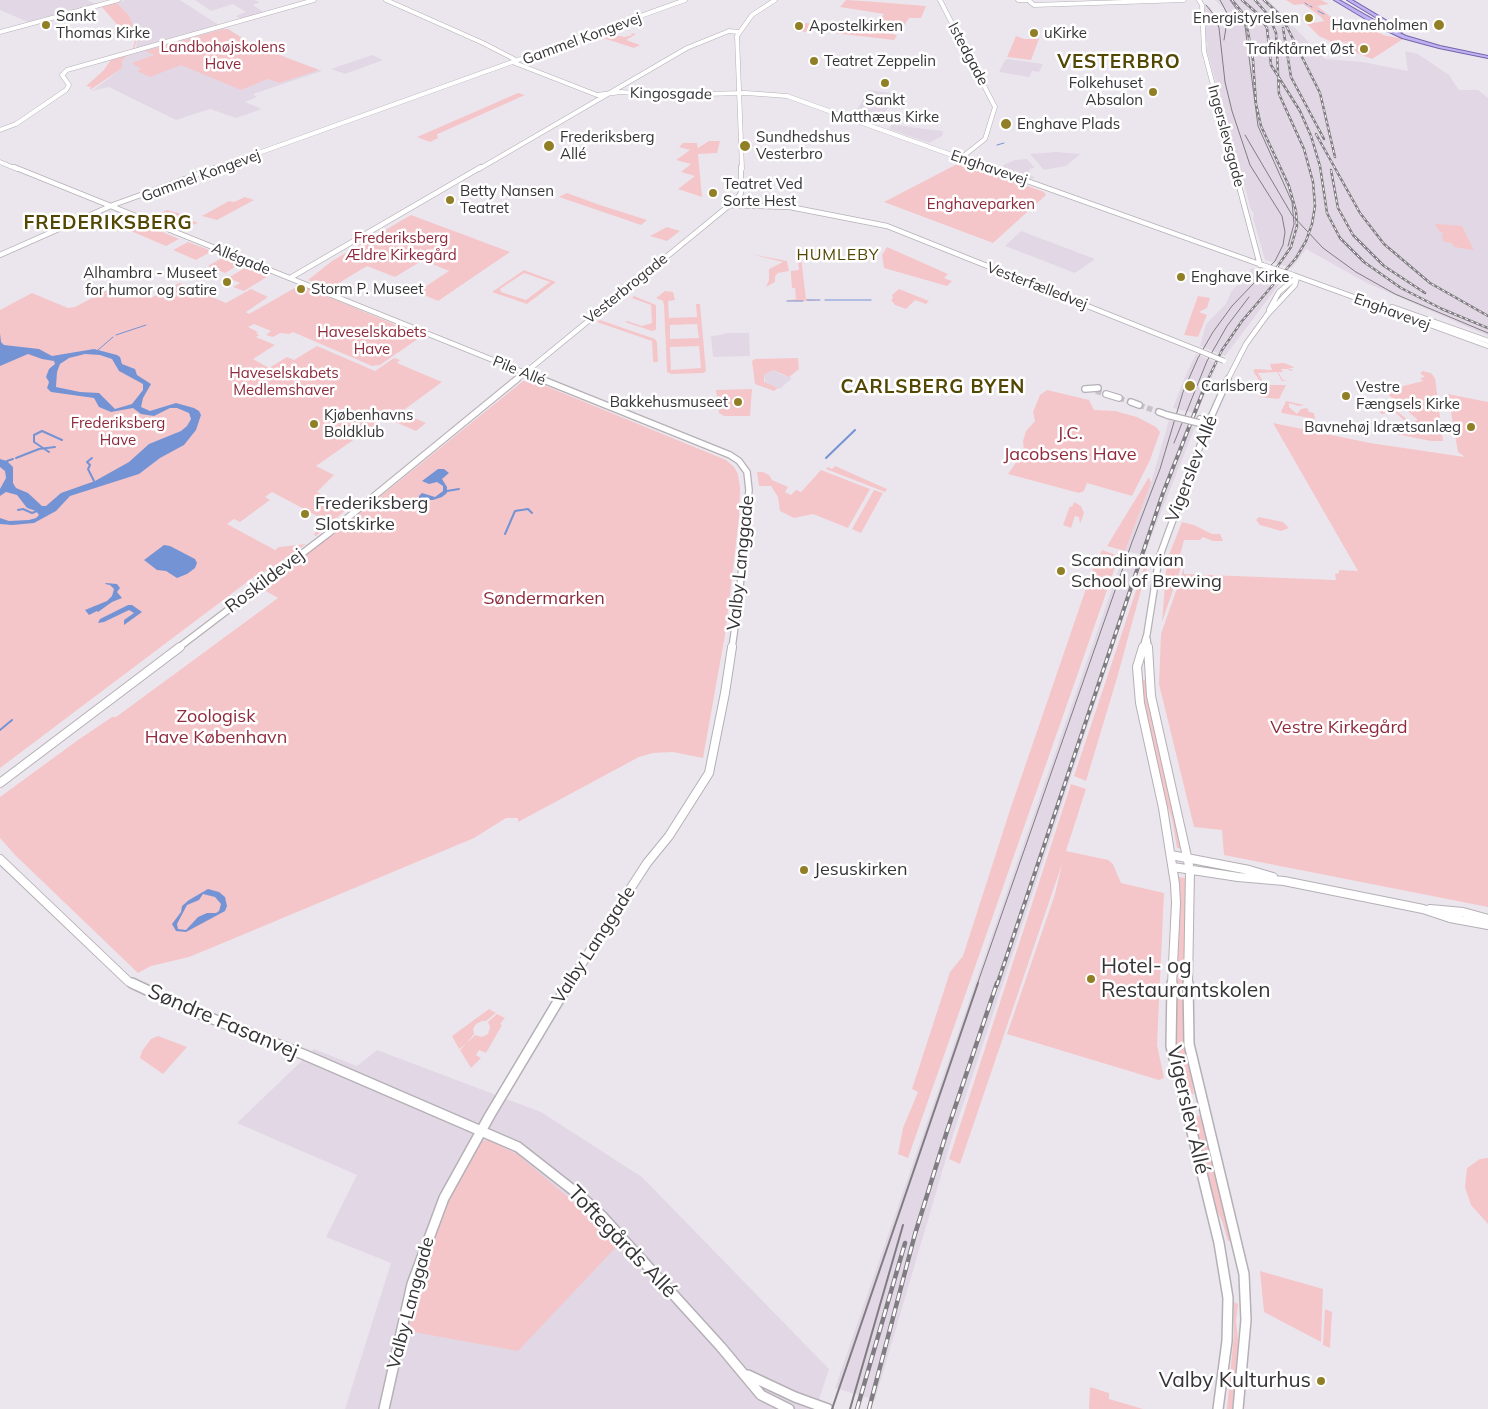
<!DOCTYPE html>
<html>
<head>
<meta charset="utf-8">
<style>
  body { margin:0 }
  canvas { display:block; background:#ebe6ed }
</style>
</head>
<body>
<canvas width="1488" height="1409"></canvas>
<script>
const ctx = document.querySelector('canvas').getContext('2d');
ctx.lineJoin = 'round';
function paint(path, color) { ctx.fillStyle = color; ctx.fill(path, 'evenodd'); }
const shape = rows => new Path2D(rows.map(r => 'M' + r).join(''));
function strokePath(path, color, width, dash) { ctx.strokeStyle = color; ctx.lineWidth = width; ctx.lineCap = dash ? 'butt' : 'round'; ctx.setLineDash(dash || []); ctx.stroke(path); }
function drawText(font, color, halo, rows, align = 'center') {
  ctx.font = font + ' Mulish,sans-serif'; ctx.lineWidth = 5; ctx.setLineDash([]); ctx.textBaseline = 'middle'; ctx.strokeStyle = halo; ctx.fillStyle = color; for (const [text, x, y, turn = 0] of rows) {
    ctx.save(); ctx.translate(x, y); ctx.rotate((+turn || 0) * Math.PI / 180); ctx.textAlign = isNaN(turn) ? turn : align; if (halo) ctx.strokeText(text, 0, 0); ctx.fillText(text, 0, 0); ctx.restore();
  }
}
const built = shape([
  [0,0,87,0,96,4,28,22,0,10],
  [126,0,180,0,220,26,136,49,137,37,129,15,116,2],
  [195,0,255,0,260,2,253,5,265,13,242,20,236,16,246,12,233,4,211,11],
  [1215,0,1268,0,1325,59,1363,62,1408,71,1405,51,1418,54,1449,75,1459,90,1478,90,1488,98,1488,336,1367,283,1306,249,1292,268,1265,260,1253,218,1254,213,1251,210,1238,162,1206,47,1208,46,1206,40,1205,5,1210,7,1219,22,1224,22,1226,16,1224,8],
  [223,29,228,29,253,45,322,71,253,94,257,97,245,102,262,109,236,118,210,109,176,120,109,87,92,91,122,68,121,63,128,55],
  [372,55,383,60,345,74,331,69],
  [1008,59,1043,64,1039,72,1032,71,1029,77,999,72,1005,60],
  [869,90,892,93,891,104,880,119,853,116],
  [892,124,917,128,943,131,942,136,929,143,889,129],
  [1055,152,1056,152,1080,154,1066,166,1044,170,1030,154],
  [1027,159,1035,168,1029,169,1030,174,1035,178,1031,179,1005,170,1003,165,1015,160],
  [1021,231,1095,259,1075,273,1005,246],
  [1252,268,1284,278,1225,356,1200,346,1206,324,1226,304,1231,292],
  [726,333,749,333,750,356,713,357,711,336,721,335],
  [1196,354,1218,363,1197,414,1173,408,1184,379],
  [773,370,780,374,792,378,780,389,765,383,764,375],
  [1169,420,1195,427,1144,555,1125,551,1151,483],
  [1124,554,1143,558,952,1138,875,1400,835,1388],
  [314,1049,357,1066,377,1050,541,1112,642,1177,829,1369,816,1409,345,1409,391,1263,326,1237,357,1175,237,1123]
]);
const green = shape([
  [846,0,863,1,926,6,921,18,909,18,901,30,875,26,884,14,840,7],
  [1286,0,1321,0,1329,4,1317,6,1340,24,1360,22,1383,35,1403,39,1372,59,1344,48,1338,44,1346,45,1343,43,1346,42,1349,45,1347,42,1351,41,1334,43,1319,36,1307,24,1324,21,1320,16,1303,4,1294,5],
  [116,2,129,15,134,28,136,34,138,34,134,50,129,51,133,48,136,37,134,28,120,28,101,6],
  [806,23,892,34,897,35,894,40,808,30,806,32,800,31],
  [223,29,228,29,253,45,319,70,279,83,268,79,241,90,181,65,150,77,137,71,141,69,132,63,154,55,145,51],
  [631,33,636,34,626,40,640,45,634,48,600,37,613,35,625,37,632,35],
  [1016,36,1024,39,1039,39,1031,60,1007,57],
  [128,55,122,61,122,68,93,88,90,90,91,87,86,86,103,71,111,60],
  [518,93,525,95,440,133,437,134,438,138,430,142,417,137],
  [709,141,720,141,717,153,698,154,702,197,678,189,695,176,681,172,691,164,676,160,690,150,679,147,683,143,697,143,698,150,698,148],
  [961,162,1044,192,1046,195,993,243,884,202],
  [567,193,597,204,647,220,641,225,559,197],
  [245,197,254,200,217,220,202,216,229,201,234,202],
  [167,210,182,214,180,215,198,223,181,229,152,218],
  [411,215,510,252,438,301,417,292,449,271,423,260,395,277,367,266,329,289,308,280,332,261],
  [139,222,179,239,166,246,126,229],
  [1437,224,1462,226,1474,250,1454,247,1452,243,1444,242,1441,234,1444,235,1443,233,1440,232,1435,225],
  [667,227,680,231,667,241,650,236],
  [188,242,212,251,196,260,173,250],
  [887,247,948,274,944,278,952,281,947,286,884,268,882,255],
  [750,254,787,261,789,271,778,273,775,276,775,282,766,287,769,280,769,269,783,262],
  [225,256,242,263,225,273,208,266],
  [797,256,801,257,806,299,821,301,786,301,796,299,795,288,792,288,791,276,791,271,799,270],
  [248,266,270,275,244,291,233,287,240,283,228,278],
  [524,270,556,282,527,304,492,292],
  [524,273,550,282,526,300,501,292,500,289],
  [179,283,226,303,251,289,268,297,246,312,249,314,300,285,422,336,380,365,372,366,293,332,289,334,280,333,273,337,266,335,271,331,254,324,248,327,258,332,256,333,259,335,256,337,275,345,253,359,269,368,287,357,294,360,317,346,375,371,394,358,400,360,397,363,442,382,390,420,385,418,316,466,334,475,317,492,348,508,316,536,314,535,318,527,316,520,319,517,272,492,265,497,270,500,240,522,234,519,227,524,275,550,279,547,306,544,268,570,255,576,0,768,0,310,32,293,68,308,75,307,119,284,151,298],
  [899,289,929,301,926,304,915,300,906,309,895,305,891,300,893,298,892,295],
  [665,291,673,292,675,300,668,301,669,318,697,317,696,304,700,304,706,371,703,373,671,374,667,372,664,305,663,301,656,298],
  [697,324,699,338,670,339,670,325],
  [699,346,701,368,671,370,670,347],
  [634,296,656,305,656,330,652,331,625,322,627,321,642,326,652,323,651,305,632,298],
  [1198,296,1210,298,1207,308,1199,312,1207,315,1198,337,1184,335],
  [600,320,655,339,657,342,658,362,653,362,652,341,597,322],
  [798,358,799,369,789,377,773,370,764,375,764,382,778,388,774,391,755,384,752,361,755,359],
  [1284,363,1294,367,1293,368,1288,368,1293,370,1292,371,1287,369,1281,369,1283,372,1278,372,1283,380,1287,381,1282,381,1277,372,1258,373,1265,385,1286,385,1279,399,1260,397,1254,386,1263,386,1253,371,1255,369,1272,370,1270,364],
  [1423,371,1431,373,1435,378,1443,441,1431,441,1396,434,1396,433,1405,434,1404,428,1396,427,1407,423,1394,411,1382,414,1375,409,1379,407,1375,404,1385,401,1410,422,1418,420,1384,391,1423,381,1420,378,1425,377,1420,373],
  [531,380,726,460,734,467,738,474,740,488,739,518,725,635,703,758,673,752,653,753,639,757,518,822,518,818,506,818,474,838,211,948,189,957,151,966,138,973,15,855,0,838,0,797,78,740,112,717,116,717,278,598,264,590,281,573,382,495,523,381],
  [752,389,750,416,724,416,719,413,716,390],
  [1047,390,1089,400,1094,410,1115,411,1137,417,1156,427,1160,432,1150,460,1132,496,1087,483,1084,491,1079,493,1008,474,1024,451,1023,441,1026,431,1035,421,1033,412,1040,395],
  [1448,394,1488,402,1488,907,1224,855,1222,830,1194,827,1159,684,1161,634,1184,568,1184,574,1336,580,1335,574,1339,573,1339,570,1358,571,1273,423,1370,443,1465,457,1458,452],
  [1286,401,1304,405,1299,406,1289,403,1289,407,1297,414,1301,409,1307,408,1309,412,1314,413,1315,419,1282,413,1281,412],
  [403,413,426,423,416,431,393,421],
  [835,466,887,489,885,492,826,469,828,467,832,469],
  [821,470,870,489,848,528,813,514,794,518,780,511,778,497,771,486,759,486,757,472,763,472,769,475,772,480,788,487,785,492,791,495,796,490,801,492],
  [1149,477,1151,483,1125,551,1107,546],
  [874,490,883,493,861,533,852,529],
  [1074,502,1081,506,1084,513,1080,524,1079,517,1075,516,1071,528,1063,525,1070,506,1072,507],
  [1259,517,1283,522,1289,528,1281,531,1260,525,1256,520],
  [1182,522,1194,525,1212,534,1220,534,1223,541,1213,541,1203,537,1200,540,1184,540,1177,566,1181,567,1162,622,1167,560],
  [1102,550,1119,556,908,1158,898,1154,903,1128,918,1092,912,1089,950,972,963,956,1010,810,1091,574],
  [1146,561,1149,561,1117,678,1086,781,1074,776],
  [1141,680,1145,680,1182,849,1177,848,1172,819,1165,799,1149,729],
  [1071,784,1086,789,1066,851,1108,860,1113,864,1121,883,1164,893,1157,1045,1164,1078,1159,1080,1007,1034,1055,894,1062,864,960,1164,949,1159],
  [1178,877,1186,878,1183,1021,1194,1095,1190,1093,1185,1075,1178,1062,1174,1038,1179,912],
  [489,1009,496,1013,486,1021,482,1021,476,1024,473,1029,474,1034,466,1044,459,1049,452,1036],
  [497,1014,505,1018,500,1024,502,1025,486,1053,479,1050,476,1055,481,1058,471,1068,460,1050,475,1035,482,1037,488,1034,490,1027,488,1022],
  [158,1036,187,1047,163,1074,140,1058,142,1051,151,1039],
  [1191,1114,1200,1116,1233,1241,1228,1241,1222,1221,1214,1204],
  [489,1140,518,1155,588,1214,618,1245,518,1351,408,1331,420,1279,446,1202,481,1141],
  [1488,1158,1488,1224,1471,1205,1465,1187,1467,1168,1480,1159],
  [1260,1271,1323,1289,1321,1342,1264,1312],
  [1234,1302,1238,1304,1236,1321,1239,1348,1232,1409,1227,1409,1234,1333],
  [1325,1309,1332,1312,1330,1348,1323,1345],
  [1090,1387,1109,1393,1109,1399,1143,1409,1089,1409]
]);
const water = shape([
  [0,333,1,342,4,345,39,349,52,356,94,349,117,355,120,357,122,364,135,369,137,375,151,384,143,398,141,407,150,411,176,403,194,408,199,411,201,415,196,430,184,445,160,458,139,474,70,496,56,511,34,523,12,525,0,524,0,518,9,521,29,520,36,518,39,515,36,511,27,508,17,495,6,492,0,496,0,489,6,478,5,471,0,467,0,459,7,461,13,467,13,483,16,488,28,493,42,506,46,506,61,493,95,481,129,462,149,444,181,431,187,426,191,419,189,413,177,408,170,408,154,416,141,414,133,408,111,412,99,407,94,398,51,392,47,388,49,382,46,377,49,369,55,364,54,361,42,359,28,354,0,366],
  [85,354,100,355,112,359,119,371,143,384,143,390,132,404,115,409,99,393,80,392,56,387,57,372,60,364,69,358],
  [438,469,444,469,449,473,442,479,447,487,447,493,442,497,433,500,419,500,419,496,422,493,435,497,443,491,443,486,437,482,429,484,422,481],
  [164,545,170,546,195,559,197,563,195,568,187,574,177,578,166,571,157,570,144,560],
  [106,583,117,584,120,588,117,592,122,598,112,602,98,612,97,611,89,615,85,610,107,601,112,596,114,589,110,585,105,584],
  [128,605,132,605,142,612,124,625,124,620,134,613,129,610,104,622,98,623,100,619],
  [208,889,219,892,225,897,227,906,225,911,186,932,176,931,172,924,181,912,182,906,189,900],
  [203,894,215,897,221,904,219,911,216,913,207,913,198,917,186,930,178,929,177,924,187,905,199,900]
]);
const streamFar1 = shape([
  [1305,3,1308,5],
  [1310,6,1312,7],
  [1318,11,1324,14],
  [1331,21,1331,23],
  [997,145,1004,143],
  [807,300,820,300],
  [825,300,871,300],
  [787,301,803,301],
  [116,335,146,325],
  [98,350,113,337]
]);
const stream = shape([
  [49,452,34,442,34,435,42,431,62,440],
  [16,458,39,449,55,447],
  [92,458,87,462,90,465,88,469,94,481],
  [826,458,855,430],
  [7,461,13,459],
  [447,491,459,489],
  [18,510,23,509,32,513,37,511],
  [505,534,515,511,528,509,532,513],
  [0,730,12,720]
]);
const tertiaryTunnel = shape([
  [1096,391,1106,394],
  [1119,398,1131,402],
  [1139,405,1159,412]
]);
const tertiaryFar4 = shape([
  [386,0,483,43,514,59,515,63],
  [940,0,995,107,985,139,961,158],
  [1018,0,1029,0],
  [1028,0,1034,5,1184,0],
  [1199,0,1202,5,1204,51,1235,169],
  [0,32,118,0],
  [515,63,597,95,621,92,658,95,746,93,787,96,991,169],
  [0,130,16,124,66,90,69,85,62,75,67,70,314,0],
  [0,162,17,169],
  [214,169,685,0],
  [479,169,687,48,729,31,738,32],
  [742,169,737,36,752,15,775,0]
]);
const tertiaryFar3 = shape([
  [14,167,545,381],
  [988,167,1262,265],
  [1234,167,1260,265],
  [729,205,790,207,887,226,1200,351],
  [0,255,113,205,218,167],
  [1293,275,1488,346],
  [290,278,481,167],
  [1392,307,1488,341],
  [1269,310,1279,292,1297,277],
  [515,381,737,199,741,193,741,167],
  [1227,381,1246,344,1267,315,1295,285,1297,277]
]);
const tertiaryFar2 = shape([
  [541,379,730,455,739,461,747,472,749,490,739,598,732,648],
  [1085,389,1098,388],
  [1106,394,1119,398],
  [1131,402,1139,405],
  [1159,412,1167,415],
  [1200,419,1208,424],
  [1147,639,1148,648],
  [178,648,329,533,517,379],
  [1143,648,1147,634,1159,558,1208,424,1228,379]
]);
const tertiaryFar1 = shape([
  [1143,647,1137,667,1140,703,1163,808,1175,884,1176,903,1172,985],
  [1148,647,1151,696,1190,870,1188,985],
  [0,783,180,647],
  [1171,855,1249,870,1273,877],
  [0,859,129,982,135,985],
  [1173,867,1238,877,1284,881,1423,909,1450,918,1488,925],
  [1430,909,1463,912,1488,919],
  [568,985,647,863,669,836,709,773,725,693,732,647]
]);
const tertiary = shape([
  [132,983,185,1008,305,1055,518,1147,583,1198,602,1216,721,1347,761,1395,789,1409],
  [1172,983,1171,1046,1219,1243,1228,1298,1227,1341,1218,1409],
  [1188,983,1189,1044,1244,1274,1246,1320,1238,1409],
  [748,1375,795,1397,828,1409],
  [384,1409,412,1284,444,1198,490,1115,569,983]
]);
const primary = shape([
  [1334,0,1339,0,1383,25,1406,36,1440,46,1488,56,1488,58,1439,48,1402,38,1379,27,1334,0],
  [1347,0,1352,0,1404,31,1400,32,1347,0]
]);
const tramFar1 = shape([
  [1220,0,1228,15,1224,40],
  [1230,0,1240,14,1245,26,1258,126,1292,202,1294,224,1288,246],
  [1245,135,1292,215,1323,248,1356,272,1395,294,1488,333],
  [1174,443,1207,361,1227,326,1249,297],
  [977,985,1132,542,1160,469,1183,392,1198,358,1213,332,1232,306,1275,261,1283,245,1285,232,1282,216,1250,165,1232,111,1225,82,1219,28,1215,16,1206,5]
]);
const tram = shape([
  [832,1409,978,983],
  [850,1409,903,1225]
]);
const railFar2 = shape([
  [1232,0,1242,12,1247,27,1253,60,1256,104,1261,126,1289,186,1296,211,1297,226,1291,247,1266,283],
  [1242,0,1258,14,1267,28,1271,65,1300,111,1311,136,1320,166,1327,213,1340,238,1364,262,1401,288,1442,309,1488,328],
  [1264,0,1278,13,1287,27,1320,93,1335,157],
  [1283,28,1291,77,1324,139],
  [1316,134,1360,213,1384,244,1430,283,1488,316],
  [1331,170,1338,208,1353,235,1384,266,1425,293],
  [1207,381,1222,350,1242,321,1296,258,1306,241,1312,224,1315,206,1313,182,1304,149,1279,94,1276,33,1269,16,1255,0]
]);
const railFar1 = shape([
  [997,985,1163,493,1208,379]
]);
const rail = shape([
  [857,1409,905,1243],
  [869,1409,915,1234,947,1131,997,983]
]);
const tertiaryBridgeFar1 = shape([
  [1262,265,1293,275],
  [1200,351,1224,361]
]);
const tertiaryBridge = shape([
  [1167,415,1199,423]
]);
const markers = [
  [1309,18,5,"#917f26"],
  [46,25,5,"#917f26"],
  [1439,25,6,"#917f26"],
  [799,26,5,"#917f26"],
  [1034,33,5,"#917f26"],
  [1364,49,5,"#917f26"],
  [814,61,5,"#917f26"],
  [885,83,5,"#917f26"],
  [1153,92,5,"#917f26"],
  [1006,124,6,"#917f26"],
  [549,146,6,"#917f26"],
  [745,146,6,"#917f26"],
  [713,193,5,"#917f26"],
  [450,200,5,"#917f26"],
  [1181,277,5,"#917f26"],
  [227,282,5,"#917f26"],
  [301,289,5,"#917f26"],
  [1190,386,6,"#917f26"],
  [1346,396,5,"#917f26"],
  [738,402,5,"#917f26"],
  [314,424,5,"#917f26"],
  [1471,427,5,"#917f26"],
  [305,514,5,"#917f26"],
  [1061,571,5,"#917f26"],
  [804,870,5,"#917f26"],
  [1091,979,5,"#917f26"],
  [1321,1381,5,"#917f26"]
];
const farPoinames = [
  ["Sankt",56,16],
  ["Thomas Kirke",56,33],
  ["Energistyrelsen",1299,18,"right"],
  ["Havneholmen",1428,25,"right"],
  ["Apostelkirken",809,26],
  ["uKirke",1044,33],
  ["Trafiktårnet Øst",1354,49,"right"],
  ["Teatret Zeppelin",824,61],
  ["Folkehuset",1143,83,"right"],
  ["Absalon",1143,100,"right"],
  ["Sankt",885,100,"center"],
  ["Matthæus Kirke",885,117,"center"],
  ["Enghave Plads",1017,124],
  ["Frederiksberg",560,137],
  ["Allé",560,154],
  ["Sundhedshus",756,137],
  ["Vesterbro",756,154],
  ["Teatret Ved",723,184],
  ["Sorte Hest",723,201],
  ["Betty Nansen",460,191],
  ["Teatret",460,208],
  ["Alhambra - Museet",217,273,"right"],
  ["for humor og satire",217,290,"right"],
  ["Enghave Kirke",1191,277],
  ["Storm P. Museet",311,289],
  ["Carlsberg",1201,386],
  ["Vestre",1356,387],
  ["Fængsels Kirke",1356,404],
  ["Bakkehusmuseet",728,402,"right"],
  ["Kjøbenhavns",324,415],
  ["Boldklub",324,432],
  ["Bavnehøj Idrætsanlæg",1461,427,"right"]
];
const farStreetnames = [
  ["Gammel Kongevej",582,39,-20],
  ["Istedgade",968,54,62],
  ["Kingosgade",671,94,1],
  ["Ingerslevsgade",1226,136,75],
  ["Enghavevej",989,168,19],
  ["Gammel Kongevej",201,176,-20],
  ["Allégade",241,259,22],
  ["Vesterfælledvej",1037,286,21],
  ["Vesterbrogade",626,289,-39],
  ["Enghavevej",1392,312,20],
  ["Pile Allé",519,371,22]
];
const farParknames = [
  ["Landbohøjskolens",223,47],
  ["Have",223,64],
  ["Enghaveparken",981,204],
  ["Frederiksberg",401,238],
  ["Ældre Kirkegård",401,255],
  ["Haveselskabets",372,332],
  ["Have",372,349],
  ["Haveselskabets",284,373],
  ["Medlemshaver",284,390],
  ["Frederiksberg",118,423],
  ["Have",118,440]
];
const farNeighbourhoodnames = [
  ["HUMLEBY",838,255]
];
const parkNames = [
  ["J.C.",1070,434],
  ["Jacobsens Have",1070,455],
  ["Søndermarken",544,599],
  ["Zoologisk",216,717],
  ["Have København",216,738],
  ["Vestre Kirkegård",1339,728]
];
const streetNames = [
  ["Vigerslev Allé",1192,469,-69],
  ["Valby Langgade",741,563,-84],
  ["Roskildevej",265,581,-37],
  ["Valby Langgade",594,945,-57],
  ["Valby Langgade",411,1303,-75]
];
const poiNames = [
  ["Frederiksberg",315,504],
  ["Slotskirke",315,525],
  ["Scandinavian",1071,561],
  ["School of Brewing",1071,582],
  ["Jesuskirken",814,870]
];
const farDistrictnames = [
  ["VESTERBRO",1119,62],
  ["FREDERIKSBERG",108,223],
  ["CARLSBERG BYEN",933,387]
];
const nearPoinames = [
  ["Hotel- og",1101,967],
  ["Restaurantskolen",1101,991],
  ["Valby Kulturhus",1311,1381,"right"]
];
const nearStreetnames = [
  ["Søndre Fasanvej",223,1022,23],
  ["Vigerslev Allé",1188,1110,77],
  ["Toftegårds Allé",622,1242,46]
];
paint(built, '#e2d8e5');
paint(green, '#f5c6c9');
paint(water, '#7493d5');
strokePath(streamFar1, '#7493d5', 1);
strokePath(stream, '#7493d5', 2);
strokePath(tertiaryTunnel, '#c7c2c9', 5.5, [5.5, 3]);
strokePath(tertiaryFar4, '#b5b0b6', 5);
strokePath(tertiaryFar3, '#b5b0b6', 6);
strokePath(tertiaryFar2, '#b5b0b6', 8);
strokePath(tertiaryFar1, '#b5b0b6', 10);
strokePath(tertiary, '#b5b0b6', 12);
strokePath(primary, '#7464ab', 2);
strokePath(tertiaryFar4, '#fff', 4);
strokePath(tertiaryFar3, '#fff', 4.5);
strokePath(tertiaryFar2, '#fff', 5.5);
strokePath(tertiaryFar1, '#fff', 8);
strokePath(tertiary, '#fff', 9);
paint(primary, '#bfb2f2');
strokePath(tramFar1, '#807d82', 1);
strokePath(tram, '#807d82', 2);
strokePath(railFar2, '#807d82', 2.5);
strokePath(railFar1, '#807d82', 4);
strokePath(rail, '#807d82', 4.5);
strokePath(railFar2, '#fff', 1, [3]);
strokePath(railFar1, '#fff', 2, [5]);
strokePath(rail, '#fff', 2.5, [8]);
strokePath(tertiaryBridgeFar1, '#b5b0b6', 6, []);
strokePath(tertiaryBridge, '#b5b0b6', 8, []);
strokePath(tertiaryBridgeFar1, '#fff', 4.5);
strokePath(tertiaryBridge, '#fff', 5.5);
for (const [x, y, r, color] of markers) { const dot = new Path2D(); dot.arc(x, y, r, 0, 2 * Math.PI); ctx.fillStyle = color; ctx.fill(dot); strokePath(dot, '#fff', 2); }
drawText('15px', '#363437', '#fff', farPoinames, 'left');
drawText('15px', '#363437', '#fff', farStreetnames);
drawText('15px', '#8f2a3c', '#fff', farParknames);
ctx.letterSpacing = '1px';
drawText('16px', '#534704', '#fff', farNeighbourhoodnames);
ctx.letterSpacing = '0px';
drawText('18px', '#8f2a3c', '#fff', parkNames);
drawText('18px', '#363437', '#fff', streetNames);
drawText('18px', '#363437', '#fff', poiNames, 'left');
ctx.letterSpacing = '1px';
drawText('bold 19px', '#534704', '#fff', farDistrictnames);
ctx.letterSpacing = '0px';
drawText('21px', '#363437', '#fff', nearPoinames, 'left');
drawText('21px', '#363437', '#fff', nearStreetnames);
</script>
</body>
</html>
